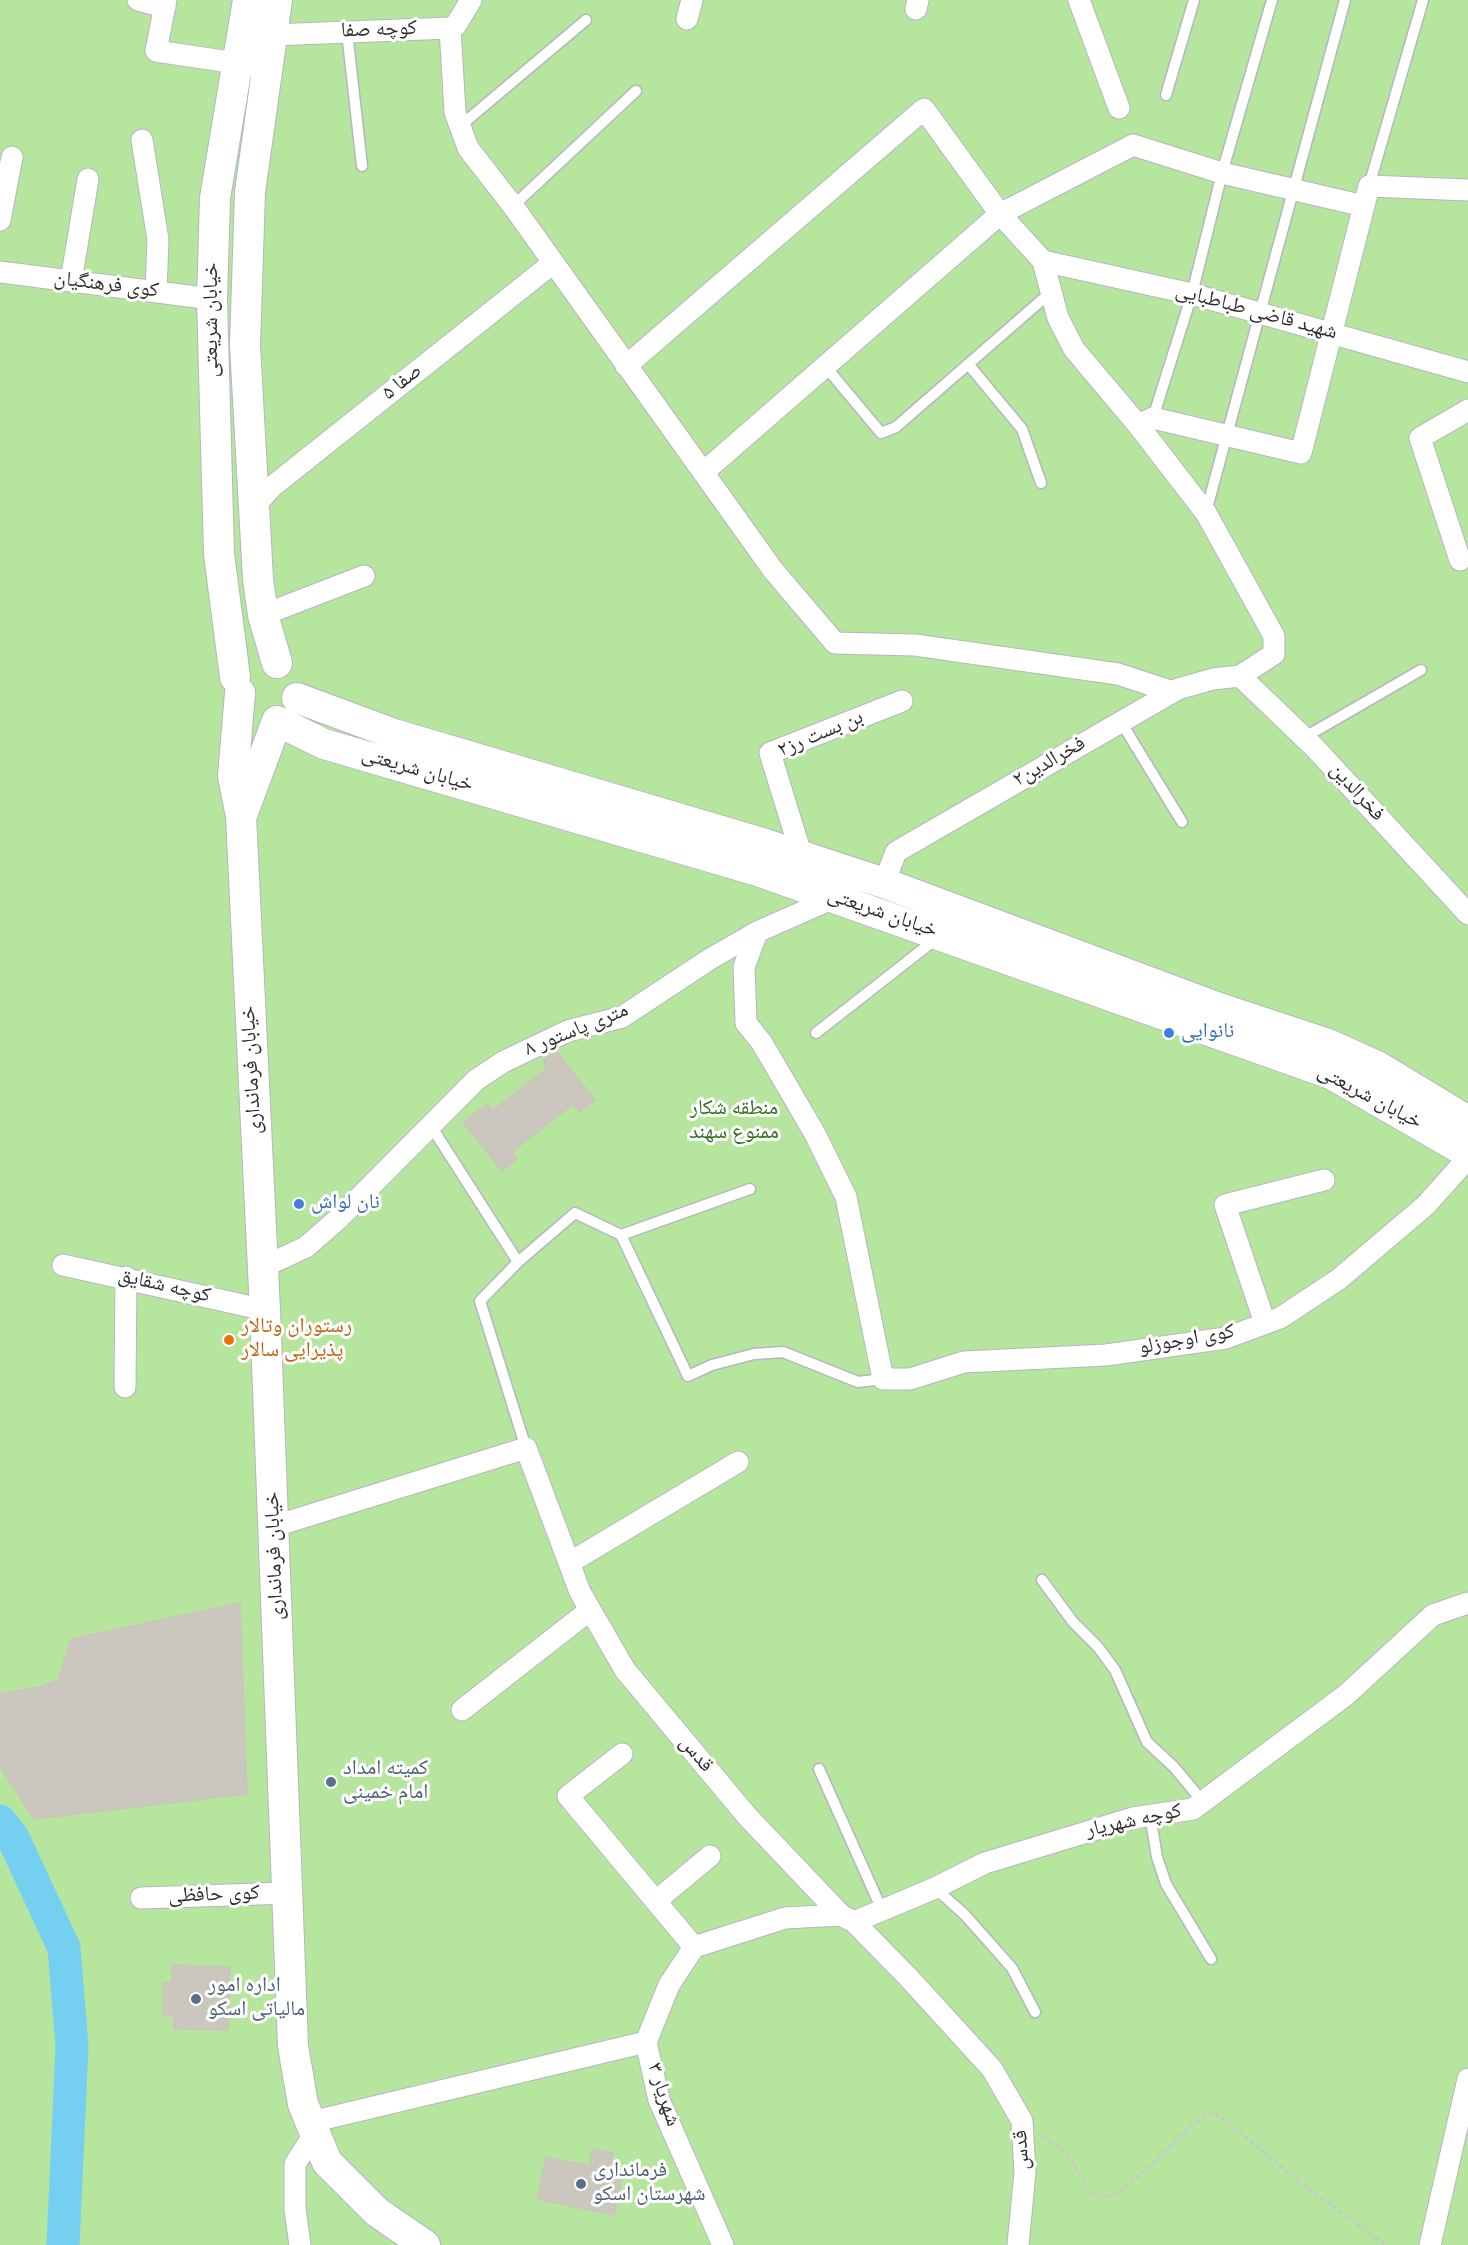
<!DOCTYPE html>
<html>
<head>
<meta charset="utf-8">
<style>
  body { margin:0 }
  canvas { display:block; background:#efe9e1 }
</style>
</head>
<body>
<canvas width="1468" height="2245"></canvas>
<script>
const ctx = document.querySelector('canvas').getContext('2d');
ctx.lineJoin = 'round';
function paint(path, color) { ctx.fillStyle = color; ctx.fill(path, 'evenodd'); }
const shape = rows => new Path2D(rows.map(r => 'M' + r).join(''));
function strokePath(path, color, width, dash) { ctx.strokeStyle = color; ctx.lineWidth = width; ctx.lineCap = dash ? 'butt' : 'round'; ctx.setLineDash(dash || []); ctx.stroke(path); }
function drawText(font, color, halo, rows, align = 'center') {
  ctx.font = font + ' Overpass,"Noto Naskh Arabic",sans-serif'; ctx.lineWidth = 6; ctx.setLineDash([]); ctx.textBaseline = 'middle'; ctx.strokeStyle = halo; ctx.fillStyle = color; for (const [text, x, y, turn = 0] of rows) {
    ctx.save(); ctx.translate(x, y); ctx.rotate((+turn || 0) * Math.PI / 180); ctx.textAlign = isNaN(turn) ? turn : align; if (halo) ctx.strokeText(text, 0, 0); ctx.fillText(text, 0, 0); ctx.restore();
  }
}
const green = shape([
  [0,0,1468,0,1468,2245,0,2245]
]);
const river = shape([
  [0,1821,13,1838,64,1948,72,2046,63,2245]
]);
const building = shape([
  [556,1051,595,1100,580,1112,573,1104,512,1152,517,1159,502,1171,463,1122,487,1104,492,1111,546,1069,543,1060,556,1051],
  [240,1603,247,1794,34,1819,0,1766,0,1694,39,1687,58,1680,71,1639,240,1603],
  [172,1965,230,1967,228,2030,174,2029,174,2016,163,2016,163,1982,172,1983,172,1965],
  [593,2149,613,2153,610,2166,624,2169,614,2215,537,2199,546,2157,589,2166,593,2149]
]);
const path = shape([
  [1043,2135,1071,2160,1091,2192,1100,2198,1117,2193,1146,2170,1193,2124,1210,2112,1225,2120,1302,2184,1386,2245]
]);
const service = shape([
  [347,32,362,166],
  [1166,95,1194,0],
  [459,127,586,20],
  [1369,186,1423,0],
  [513,206,636,91],
  [968,364,1022,429,1041,483],
  [825,366,881,433,896,427,1051,292],
  [1153,418,1192,294,1222,173,1272,0],
  [1206,512,1345,0],
  [1121,722,1182,822],
  [1305,737,1421,670],
  [816,1033,936,939],
  [431,1126,518,1262,480,1301,526,1448],
  [621,1235,750,1189],
  [518,1262,575,1213,621,1235,688,1376,712,1365,754,1354,783,1352,858,1382,883,1379],
  [1042,1580,1073,1622,1098,1647,1115,1670,1147,1742,1174,1767,1203,1802],
  [819,1769,882,1910],
  [1150,1815,1157,1857,1166,1884,1211,1959],
  [935,1888,965,1915,1012,1968,1035,2012]
]);
const minor = shape([
  [138,0,165,7],
  [166,0,156,51,250,65],
  [1079,0,1119,108],
  [916,9,918,0],
  [687,19,692,0],
  [450,28,455,112,468,148,513,206,773,570,835,643,915,645,1118,674,1173,692],
  [272,35,450,28,456,25,471,0],
  [142,140,158,240,156,292],
  [0,220,12,157],
  [1043,261,1192,294,1468,372],
  [0,272,212,299],
  [71,281,88,179],
  [626,366,924,109,1000,214,1043,261,1058,318,1074,349,1138,425,1206,513,1274,636,1274,654,1240,676,1213,679,1178,689,896,852,884,883],
  [1138,425,1153,418,1301,453,1369,186,1468,190],
  [705,471,1000,214,1133,145,1222,173,1364,206],
  [255,505,273,486,553,263],
  [1460,560,1420,438,1468,410],
  [263,615,364,576],
  [1240,676,1315,748,1468,914],
  [802,857,770,753,902,701],
  [757,932,744,967,746,1023,762,1043,815,1134,846,1197,883,1379,910,1379,964,1362,1106,1355,1226,1338,1280,1318,1339,1279,1426,1205,1468,1158],
  [63,1265,265,1310],
  [263,1267,306,1247,338,1219,476,1080,503,1062,568,1031,622,1017,710,959,757,932,834,898],
  [1265,1323,1225,1205,1324,1180],
  [125,1387,126,1277],
  [275,1526,526,1448,580,1592,625,1670,747,1816,841,1915,854,1922,908,1977,992,2069,1022,2121,1025,2172,1018,2245],
  [569,1563,738,1462],
  [462,1710,590,1610],
  [622,1754,568,1796,694,1947],
  [141,1898,288,1893],
  [656,1901,710,1856],
  [854,1922,935,1888,985,1863,1133,1818,1193,1809,1346,1695,1433,1615,1468,1603],
  [694,1947,669,1985,646,2042,659,2100,723,2245],
  [694,1947,785,1918,841,1915],
  [311,2122,646,2042],
  [300,2245,295,2209,295,2164,315,2133],
  [1430,2245,1468,2079]
]);
const secondary = shape([
  [277,0,250,192,245,345,258,579,263,615,277,663],
  [235,677,219,554,212,299,215,198,248,0],
  [240,693,233,776,241,816,265,1310,293,2046,303,2104,327,2162,377,2212,425,2245],
  [297,698,394,734,765,844,884,883,1219,1008,1328,1044,1379,1067,1468,1121],
  [242,815,277,721,324,744,758,871,1331,1074,1468,1153]
]);
const markers = [
  [1169,1033,6,"#3f7fe0"],
  [299,1204,6,"#3f7fe0"],
  [229,1340,6,"#e8710a"],
  [331,1782,6,"#5c6f8a"],
  [196,1999,6,"#5c6f8a"],
  [581,2184,6,"#5c6f8a"]
];
const streetNames = [
  ["کوچه صفا",379,31,-2],
  ["کوی فرهنگیان",106,286,7],
  ["شهید قاضی طباطبایی",1256,313,15],
  ["خیابان شریعتی",213,320,-90],
  ["صفا ۵",403,383,-39],
  ["بن بست رز۲",821,735,-23],
  ["فخرالدین۲",1050,763,-30],
  ["خیابان شریعتی",417,771,16],
  ["فخرالدین",1356,793,48],
  ["خیابان شریعتی",882,914,19],
  ["۸ متری پاستور",577,1031,-22],
  ["خیابان فرمانداری",253,1070,-93],
  ["خیابان شریعتی",1369,1098,28],
  ["کوچه شقایق",164,1287,13],
  ["کوی اوجوزلو",1187,1341,-10],
  ["خیابان فرمانداری",276,1556,-92],
  ["قدس",695,1755,50],
  ["کوچه شهریار",1134,1822,-12],
  ["کوی حافظی",214,1896,-2],
  ["شهریار ۳",662,2095,72],
  ["قدس",1023,2150,-93]
];
const shopNames = [
  ["نانوایی",1181,1033],
  ["نان لواش",311,1204]
];
const parkNames = [
  ["منطقه شکار",734,1110],
  ["ممنوع سهند",734,1134]
];
const foodNames = [
  ["رستوران وتالار",241,1328],
  ["پذیرایی سالار",241,1352]
];
const serviceNames = [
  ["کمیته امداد",343,1770],
  ["امام خمینی",343,1794],
  ["اداره امور",208,1987],
  ["مالیاتی اسکو",208,2011],
  ["فرمانداری",593,2172],
  ["شهرستان اسکو",593,2196]
];
paint(green, '#b6e59e');
strokePath(river, '#75cff0', 33);
paint(building, '#cbc7bf');
strokePath(building, '#cbc5ba', 1.5);
strokePath(service, '#b4b7c1', 13);
strokePath(minor, '#b4b7c1', 23);
strokePath(secondary, '#b4b7c1', 32);
strokePath(path, '#c9c9c9', 3, [4.5, 3]);
strokePath(service, '#fff', 10);
strokePath(minor, '#fff', 21);
strokePath(secondary, '#fff', 30);
for (const [x, y, r, color] of markers) { const dot = new Path2D(); dot.arc(x, y, r, 0, 2 * Math.PI); ctx.fillStyle = color; ctx.fill(dot); strokePath(dot, '#fff', 2); }
drawText('21px', '#2e2e2e', '#fff', streetNames);
drawText('21px', '#366cbe', '#fff', shopNames, 'left');
drawText('21px', '#2c6e1b', '#fff', parkNames);
drawText('21px', '#c56008', '#fff', foodNames, 'left');
drawText('21px', '#4e5e75', '#fff', serviceNames, 'left');
</script>
</body>
</html>
